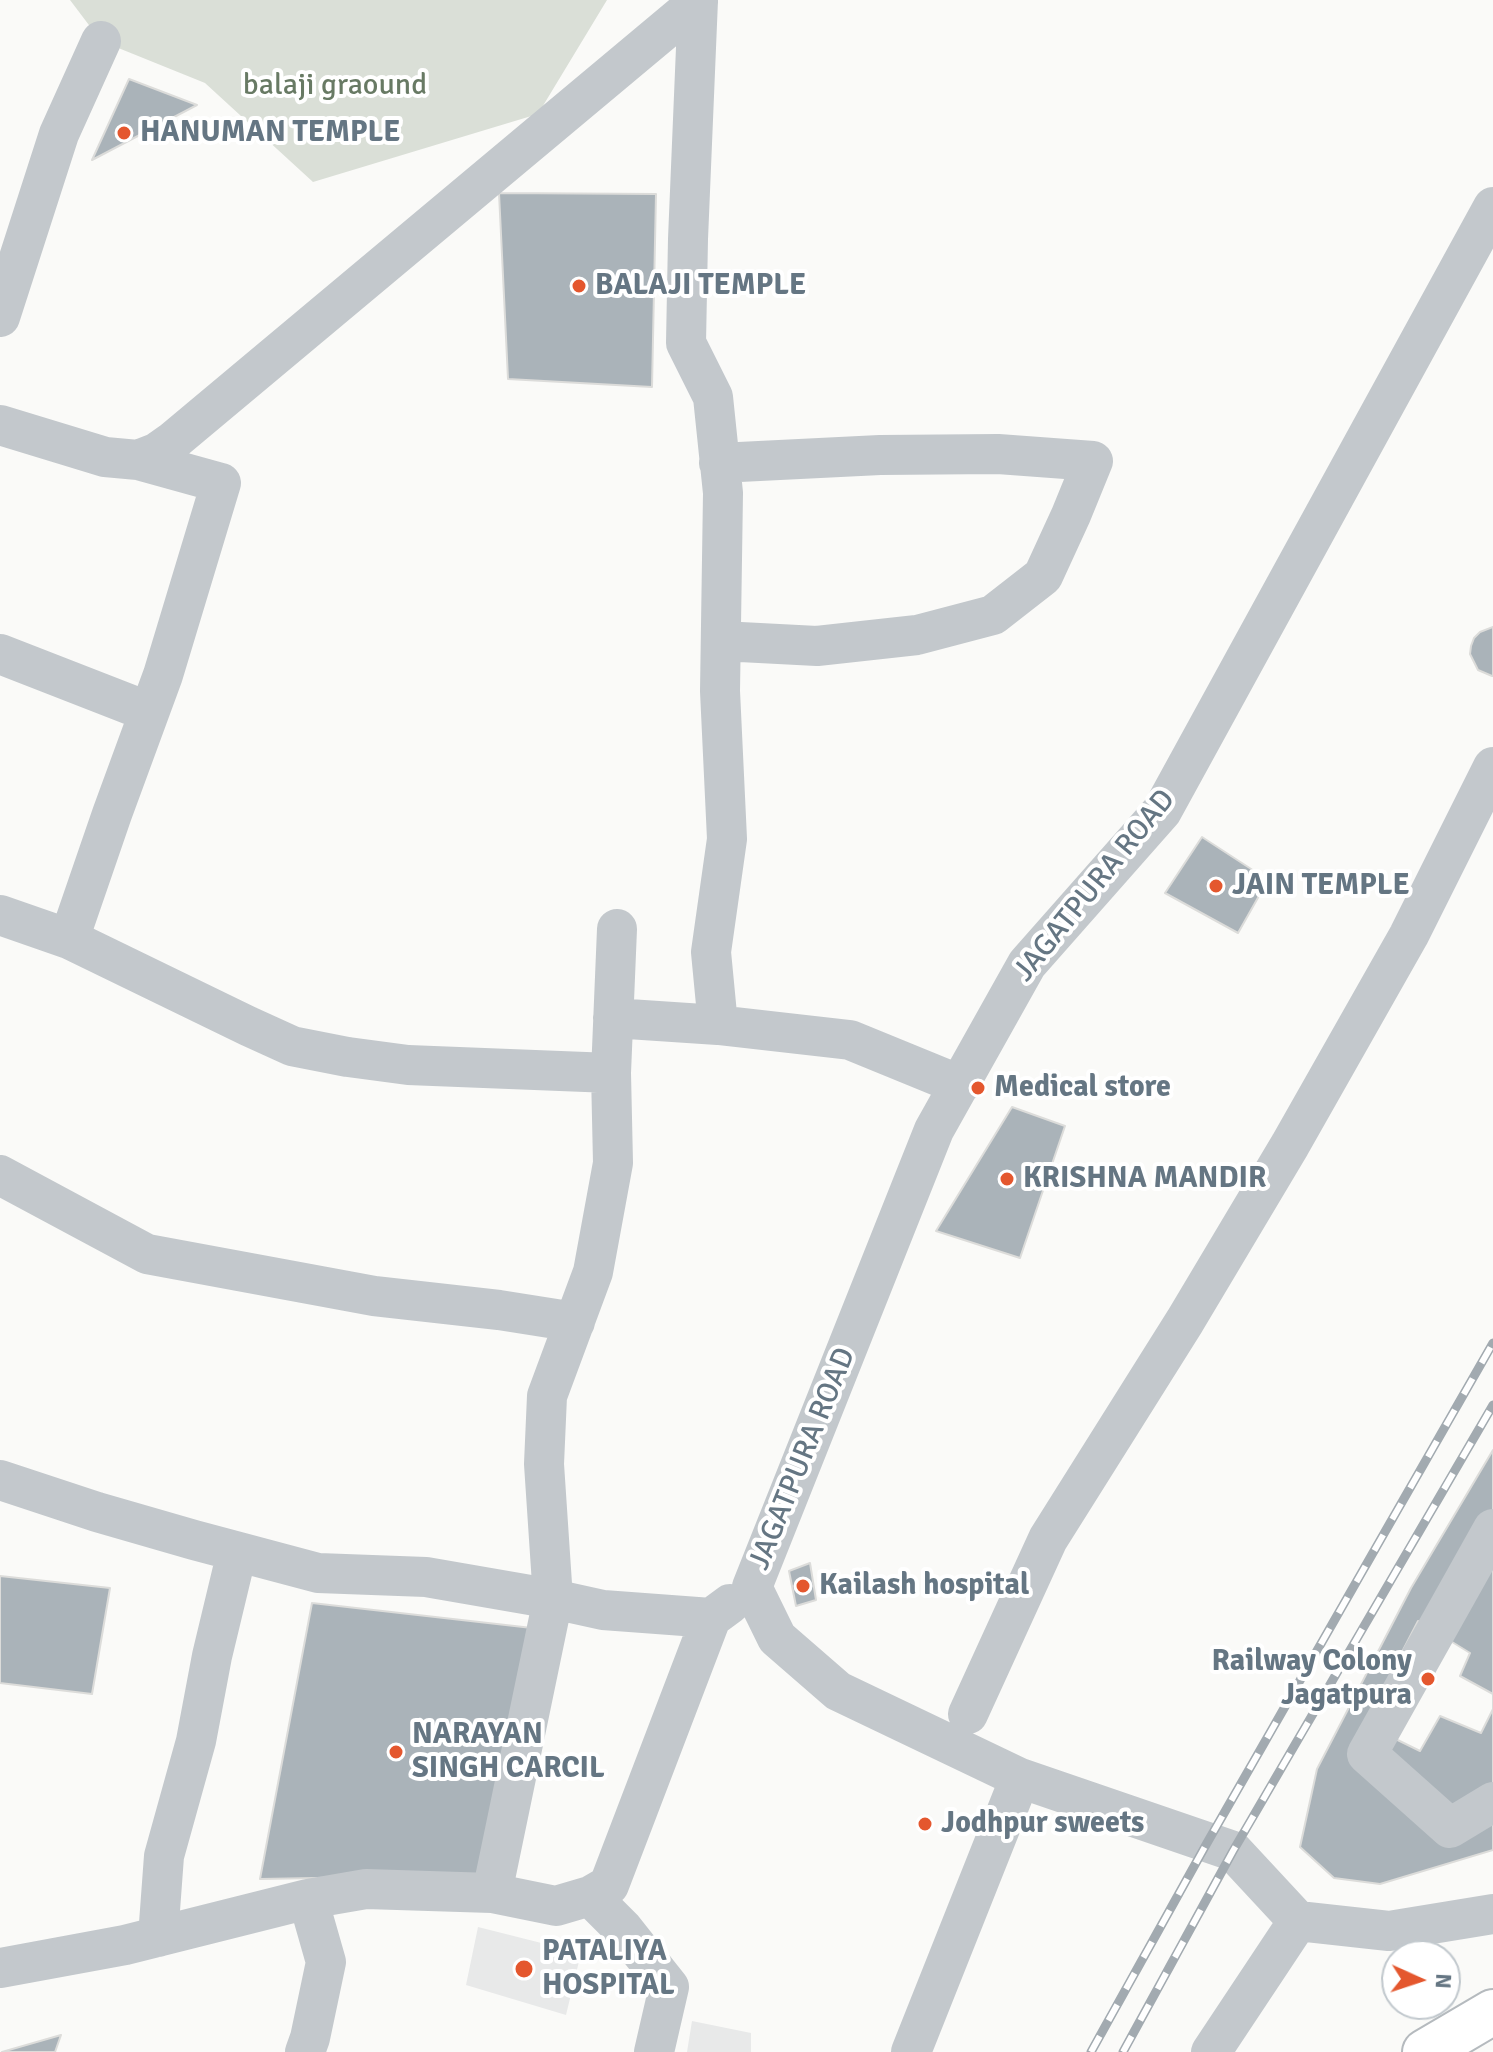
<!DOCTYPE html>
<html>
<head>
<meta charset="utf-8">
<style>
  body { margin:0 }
  #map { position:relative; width:1493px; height:2052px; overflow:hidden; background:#fafaf8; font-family:Signika,sans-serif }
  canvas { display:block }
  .north { position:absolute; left:1381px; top:1940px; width:80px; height:80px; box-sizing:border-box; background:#fff; border:2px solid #c1c8cd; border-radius:50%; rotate:93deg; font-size:22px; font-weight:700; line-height:32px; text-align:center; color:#657683 }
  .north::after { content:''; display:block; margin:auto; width:28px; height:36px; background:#e4572e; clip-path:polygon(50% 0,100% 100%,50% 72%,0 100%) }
</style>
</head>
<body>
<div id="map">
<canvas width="1493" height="2052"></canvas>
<div class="north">N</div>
</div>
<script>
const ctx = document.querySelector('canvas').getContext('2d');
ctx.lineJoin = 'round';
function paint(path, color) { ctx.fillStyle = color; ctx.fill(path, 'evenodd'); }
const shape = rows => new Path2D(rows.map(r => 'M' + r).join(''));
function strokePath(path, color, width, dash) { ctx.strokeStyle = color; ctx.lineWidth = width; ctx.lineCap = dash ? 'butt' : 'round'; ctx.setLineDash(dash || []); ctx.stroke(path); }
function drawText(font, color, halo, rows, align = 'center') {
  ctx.font = font + ' Signika,sans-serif'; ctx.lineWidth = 8; ctx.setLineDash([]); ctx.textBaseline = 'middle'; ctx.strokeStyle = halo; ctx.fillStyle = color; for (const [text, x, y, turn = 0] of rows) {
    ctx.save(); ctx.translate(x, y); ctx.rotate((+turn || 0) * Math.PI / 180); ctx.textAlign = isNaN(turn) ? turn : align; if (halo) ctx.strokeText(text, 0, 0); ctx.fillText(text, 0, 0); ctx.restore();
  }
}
const built = shape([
  [478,1927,581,1953,566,2015,466,1985],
  [692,2021,751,2033,751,2052,687,2052]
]);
const green = shape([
  [70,0,607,0,538,114,313,182,205,83,101,41]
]);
const building = shape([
  [129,79,197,105,92,160,129,79],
  [499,193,656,194,652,387,508,379,499,193],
  [1493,627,1493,676,1492,676,1478,670,1470,654,1471,646,1474,638,1480,632,1493,627],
  [1202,837,1268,880,1238,933,1165,893,1202,837],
  [1012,1107,1065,1126,1020,1258,936,1231,1012,1107],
  [1493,1450,1493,1850,1380,1884,1334,1878,1300,1847,1317,1769,1411,1588,1493,1450],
  [810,1563,816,1600,796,1606,789,1571,810,1563],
  [0,1576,110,1588,92,1694,0,1683,0,1576],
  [312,1603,532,1628,483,1875,260,1879,312,1603],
  [1418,1621,1470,1653,1460,1676,1493,1694,1493,1709,1481,1733,1440,1716,1420,1751,1365,1724,1418,1621],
  [61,2035,55,2052,2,2052,61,2035]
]);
const minor = shape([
  [698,0,688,239,686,343,713,397,723,493,720,691,727,839,711,952,718,1025],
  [0,317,59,134,101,41],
  [0,425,105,457,138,460,156,453,173,441,698,2],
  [719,463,880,455,998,454,1093,461,1071,515,1043,576,993,615,917,635,817,646,721,641],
  [0,654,149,712],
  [0,915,69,939,248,1026,292,1046,348,1057,408,1065,611,1073],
  [69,939,112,814,163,675,221,483,138,460],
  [613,1018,718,1025,850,1040,960,1085],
  [0,1175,147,1254,374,1296,499,1310,575,1322],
  [0,1480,97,1512,194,1540,318,1573,426,1577,553,1599,603,1610,711,1618,730,1604],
  [1493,1529,1367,1754,1450,1828,1493,1802],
  [968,1714,1048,1539,1185,1321,1290,1145,1409,935,1493,767],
  [1020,1778,1233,1851,1298,1921],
  [492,1893,553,1599,544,1464,547,1396,593,1272,613,1163,611,1073,617,929],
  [590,1896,623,1929,669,1987,654,2052],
  [1298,1921,1389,1931,1493,1914],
  [158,1937,164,1856,196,1741,212,1656,237,1552],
  [0,1968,125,1945,308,1899,366,1889,492,1893,556,1906,590,1896,609,1885,711,1618],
  [305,2052,310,2038,326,1962,308,1899],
  [911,2052,1020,1778,838,1691,777,1638,752,1587,934,1130,1027,964,1162,811,1493,207],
  [1211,2052,1298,1921]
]);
const major = shape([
  [1425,2052,1493,2012]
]);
const rail = shape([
  [1091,2052,1207,1843,1493,1343],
  [1123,2052,1233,1851,1493,1405]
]);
const markers = [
  [124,133,8,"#e4572e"],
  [579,286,8,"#e4572e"],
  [1216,886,8,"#e4572e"],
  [978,1088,8,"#e4572e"],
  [1007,1179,8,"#e4572e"],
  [803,1586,8,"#e4572e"],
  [1428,1679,8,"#e4572e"],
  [396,1752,8,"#e4572e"],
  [925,1824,8,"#e4572e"],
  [524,1969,10,"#e4572e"]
];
const parkNames = [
  ["balaji graound",335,86]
];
const poiNames = [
  ["HANUMAN TEMPLE",140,133],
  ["BALAJI TEMPLE",595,286],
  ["JAIN TEMPLE",1232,886],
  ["Medical store",994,1088],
  ["KRISHNA MANDIR",1023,1179],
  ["Kailash hospital",819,1586],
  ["Railway Colony",1412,1662,"right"],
  ["Jagatpura",1412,1696,"right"],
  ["NARAYAN",412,1735],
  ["SINGH CARCIL",412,1769],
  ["Jodhpur sweets",941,1824],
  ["PATALIYA",542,1952],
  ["HOSPITAL",542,1986]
];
const streetNames = [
  ["JAGATPURA ROAD",1095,886,-51],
  ["JAGATPURA ROAD",803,1459,-68]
];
paint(built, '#e8e9e9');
paint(green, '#dadfd7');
paint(building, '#aab3b9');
strokePath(building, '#dcdcda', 2);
strokePath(major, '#b5babe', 48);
strokePath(minor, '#c3c8cc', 40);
strokePath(major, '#fff', 44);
strokePath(rail, '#a2aab0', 9);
strokePath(rail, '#fff', 6, [18]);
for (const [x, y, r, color] of markers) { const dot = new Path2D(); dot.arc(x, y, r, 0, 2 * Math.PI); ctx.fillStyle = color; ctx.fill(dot); strokePath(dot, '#fff', 3); }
drawText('30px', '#687a64', '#fff', parkNames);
drawText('bold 30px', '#657683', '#fff', poiNames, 'left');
drawText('30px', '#657683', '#fff', streetNames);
</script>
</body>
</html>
